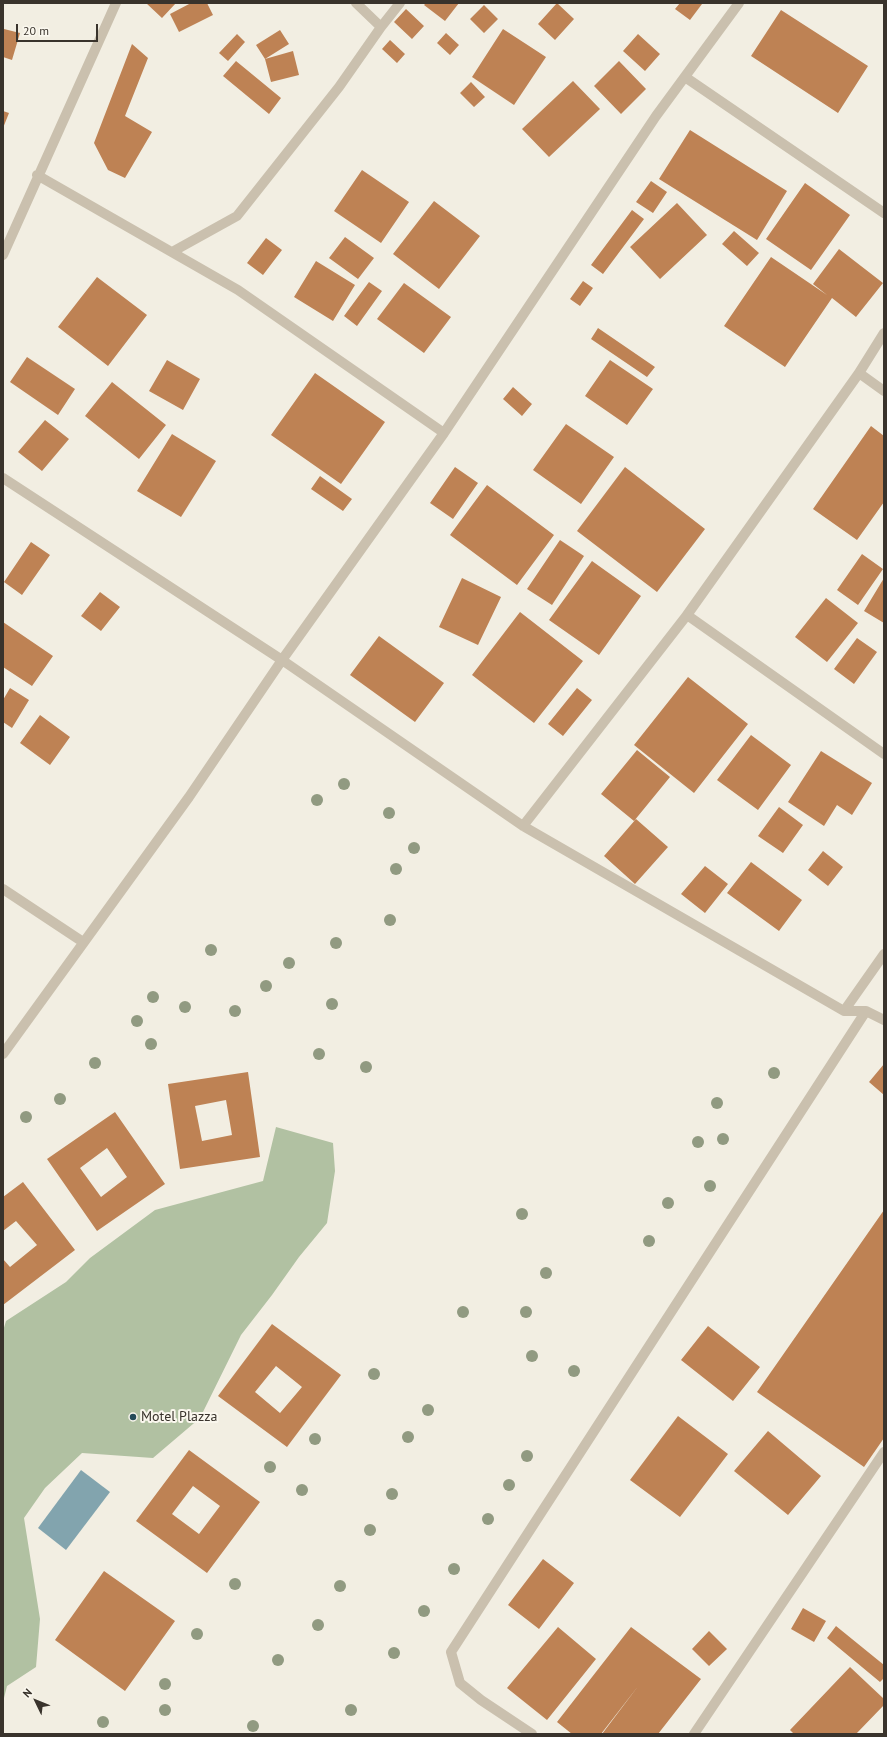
<!DOCTYPE html>
<html>
<head>
<meta charset="utf-8">
<style>
  body { margin:0 }
  #map { position:relative; width:887px; height:1737px; overflow:hidden; background:#f2eee2; font-family:"PT Sans",sans-serif }
  canvas { display:block }
  .frame { position:absolute; inset:0; border:4px solid #39332c; pointer-events:none }
  .north { position:absolute; left:16px; top:1681px; width:40px; height:40px; -webkit-text-stroke:3px #faf7ee; paint-order:stroke; rotate:313deg; font-size:11px; font-weight:700; line-height:16px; text-align:center; color:#39332c }
  .north::after { content:''; display:block; margin:auto; width:14px; height:18px; background:#39332c; clip-path:polygon(50% 0,100% 100%,50% 72%,0 100%) }
  .scale { position:absolute; left:16px; top:24px; width:82px; height:18px; box-sizing:border-box; border:2px solid #39332c; border-top:0; padding-left:5px; font-size:12px; line-height:14px; white-space:nowrap; color:#39332c; -webkit-text-stroke:3px #faf7ee; paint-order:stroke }
</style>
</head>
<body>
<div id="map">
<canvas width="887" height="1737"></canvas>
<div class="frame"></div>
<div class="north">N</div>
<div class="scale">20 m</div>
</div>
<script>
const ctx = document.querySelector('canvas').getContext('2d');
ctx.lineJoin = 'round';
function paint(path, color) { ctx.fillStyle = color; ctx.fill(path, 'evenodd'); }
const shape = rows => new Path2D(rows.map(r => 'M' + r).join(''));
function strokePath(path, color, width, dash) { ctx.strokeStyle = color; ctx.lineWidth = width; ctx.lineCap = dash ? 'butt' : 'round'; ctx.setLineDash(dash || []); ctx.stroke(path); }
function drawText(font, color, halo, rows, align = 'center') {
  ctx.font = font + ' "PT Sans",sans-serif'; ctx.lineWidth = 4; ctx.setLineDash([]); ctx.textBaseline = 'middle'; ctx.strokeStyle = halo; ctx.fillStyle = color; for (const [text, x, y, turn = 0] of rows) {
    ctx.save(); ctx.translate(x, y); ctx.rotate((+turn || 0) * Math.PI / 180); ctx.textAlign = isNaN(turn) ? turn : align; if (halo) ctx.strokeText(text, 0, 0); ctx.fillText(text, 0, 0); ctx.restore();
  }
}
const green = shape([
  [276,1127,333,1143,335,1171,327,1223,299,1257,272,1295,241,1335,200,1418,153,1458,82,1453,45,1488,24,1518,40,1619,36,1667,7,1686,3,1702,3,1331,6,1321,66,1282,90,1258,155,1210,263,1181]
]);
const water = shape([
  [81,1470,110,1492,66,1550,38,1528]
]);
const building = shape([
  [146,3,176,3,162,18],
  [191,3,207,3,213,15,179,32,170,14],
  [426,3,459,3,445,21,424,5],
  [557,3,574,19,555,40,538,24],
  [680,3,701,3,702,4,690,20,675,9],
  [484,5,498,19,484,33,470,19],
  [406,9,424,26,412,39,394,22],
  [781,10,868,66,838,113,751,56],
  [4,29,20,33,12,60,3,57],
  [503,29,546,57,514,105,472,77],
  [280,30,289,44,265,59,293,51,299,75,271,82,265,59,256,45],
  [446,33,459,45,450,55,437,43],
  [237,34,245,42,228,61,219,53],
  [638,34,660,54,645,71,623,51],
  [390,40,405,54,397,63,382,49],
  [132,44,148,58,125,116,152,132,125,178,108,170,94,143],
  [236,61,281,98,269,114,223,76],
  [619,61,646,89,621,114,594,86],
  [573,81,600,109,549,157,522,129],
  [471,82,485,97,474,107,460,93],
  [3,111,9,113,3,128],
  [690,130,787,191,757,240,659,179],
  [362,170,409,202,381,243,334,211],
  [651,181,667,192,653,213,636,202],
  [805,183,850,215,811,270,766,239],
  [434,201,480,236,439,289,393,254],
  [677,203,707,235,660,279,630,247],
  [632,210,644,219,603,274,591,265],
  [734,231,759,253,747,266,722,244],
  [345,237,374,258,358,279,329,258],
  [266,238,282,250,263,275,247,263],
  [839,249,883,283,856,317,832,298,785,367,724,326,771,257,827,295,813,284],
  [316,261,355,285,333,321,294,297],
  [97,277,147,315,108,366,58,327],
  [583,281,593,288,580,306,570,299],
  [369,282,382,291,357,326,344,316],
  [404,283,451,317,424,353,377,319],
  [598,328,655,367,647,377,591,339],
  [27,357,75,389,58,415,10,382],
  [167,360,200,379,183,410,149,391],
  [610,360,653,389,627,425,585,396],
  [315,373,385,422,341,484,271,435],
  [112,382,166,425,139,459,85,416],
  [513,387,532,404,522,416,503,399],
  [45,420,69,439,42,471,18,452],
  [566,424,614,457,581,504,533,470],
  [871,426,884,436,884,502,857,540,813,509],
  [172,434,216,461,181,517,137,491],
  [455,467,478,483,453,519,430,503],
  [625,467,705,529,657,592,577,531],
  [320,476,352,499,343,511,311,489],
  [487,485,554,535,517,585,450,535],
  [560,540,584,556,552,605,527,589],
  [31,542,50,555,22,595,4,582],
  [862,554,883,569,858,605,837,590],
  [592,561,641,596,599,655,549,620],
  [462,578,501,597,478,645,439,627],
  [884,578,884,623,864,611],
  [100,592,120,607,101,631,81,616],
  [826,598,858,623,827,662,795,637],
  [520,612,583,661,534,723,472,675],
  [3,622,53,656,32,686,3,667],
  [379,636,444,683,415,722,350,675],
  [857,638,877,652,854,684,834,669],
  [688,677,748,724,694,793,634,745],
  [10,688,29,700,12,728,3,722,3,700],
  [577,688,592,700,563,736,548,724],
  [40,715,70,737,50,765,20,743],
  [751,735,791,765,758,810,717,780],
  [637,750,670,777,634,821,601,794],
  [821,751,872,783,852,815,837,805,824,826,788,802],
  [779,807,803,825,783,853,758,836],
  [636,819,668,847,635,884,604,856],
  [823,851,843,867,828,886,808,870],
  [751,862,802,900,779,931,727,893],
  [705,866,728,884,705,913,681,894],
  [884,1064,884,1095,869,1082],
  [248,1072,260,1157,180,1169,168,1084],
  [226,1100,232,1135,202,1141,195,1106],
  [115,1112,165,1184,97,1231,47,1159],
  [107,1148,127,1177,101,1197,80,1168],
  [23,1182,75,1250,3,1305,3,1259,10,1267,37,1245,16,1221,3,1231,3,1197],
  [884,1210,884,1438,864,1467,757,1392],
  [272,1324,341,1375,287,1447,218,1396],
  [276,1366,302,1387,280,1413,255,1392],
  [708,1326,760,1367,733,1401,681,1360],
  [678,1416,728,1454,680,1517,630,1480],
  [768,1431,821,1476,788,1515,734,1471],
  [189,1450,260,1502,207,1573,136,1521],
  [193,1486,220,1506,199,1534,172,1514],
  [543,1559,574,1583,539,1629,508,1605],
  [104,1571,175,1621,125,1691,55,1640],
  [803,1608,826,1621,814,1642,791,1629],
  [836,1626,884,1665,884,1678,880,1682,827,1638],
  [558,1627,596,1659,547,1720,507,1688],
  [631,1627,701,1679,658,1734,602,1734,639,1685,601,1734,572,1734,557,1722],
  [709,1631,727,1649,709,1666,692,1649],
  [850,1667,884,1699,884,1705,856,1734,794,1734,790,1730]
]);
const minor = shape([
  [356,3,381,27],
  [685,77,884,213],
  [37,175,238,290,444,433],
  [172,252,237,216,339,87,381,27,400,3],
  [3,255,116,3],
  [859,373,884,391],
  [3,478,282,660,523,826,844,1011,866,1011,884,1020],
  [687,615,884,754],
  [523,826,687,615,859,373,884,333],
  [3,889,83,942],
  [844,1011,884,954],
  [3,1054,189,797,282,660,444,433,656,116,739,3],
  [532,1734,481,1700,460,1683,451,1652,866,1011],
  [694,1734,884,1452]
]);
const trees = [
  [344,784],
  [317,800],
  [389,813],
  [414,848],
  [396,869],
  [390,920],
  [336,943],
  [211,950],
  [289,963],
  [266,986],
  [153,997],
  [332,1004],
  [185,1007],
  [235,1011],
  [137,1021],
  [151,1044],
  [319,1054],
  [95,1063],
  [366,1067],
  [774,1073],
  [60,1099],
  [717,1103],
  [26,1117],
  [723,1139],
  [698,1142],
  [710,1186],
  [668,1203],
  [522,1214],
  [649,1241],
  [546,1273],
  [463,1312],
  [526,1312],
  [532,1356],
  [574,1371],
  [374,1374],
  [428,1410],
  [408,1437],
  [315,1439],
  [527,1456],
  [270,1467],
  [509,1485],
  [302,1490],
  [392,1494],
  [488,1519],
  [370,1530],
  [454,1569],
  [235,1584],
  [340,1586],
  [424,1611],
  [318,1625],
  [197,1634],
  [394,1653],
  [278,1660],
  [165,1684],
  [165,1710],
  [351,1710],
  [103,1722],
  [253,1726]
];
const markers = [
  [133,1417,4,"#244b59"]
];
const poiNames = [
  ["Motel Plazza",141,1417]
];
paint(green, '#b1c1a2');
paint(water, '#82a4ae');
paint(building, '#be8254');
strokePath(minor, '#cac0ae', 10);
ctx.fillStyle = '#919a81';
for (const [x, y] of trees) { ctx.beginPath(); ctx.arc(x, y, 6, 0, 2 * Math.PI); ctx.fill(); }
for (const [x, y, r, color] of markers) { const dot = new Path2D(); dot.arc(x, y, r, 0, 2 * Math.PI); ctx.fillStyle = color; ctx.fill(dot); strokePath(dot, '#faf7ee', 1.5); }
drawText('14px', '#39332c', '#faf7ee', poiNames, 'left');
</script>
</body>
</html>
